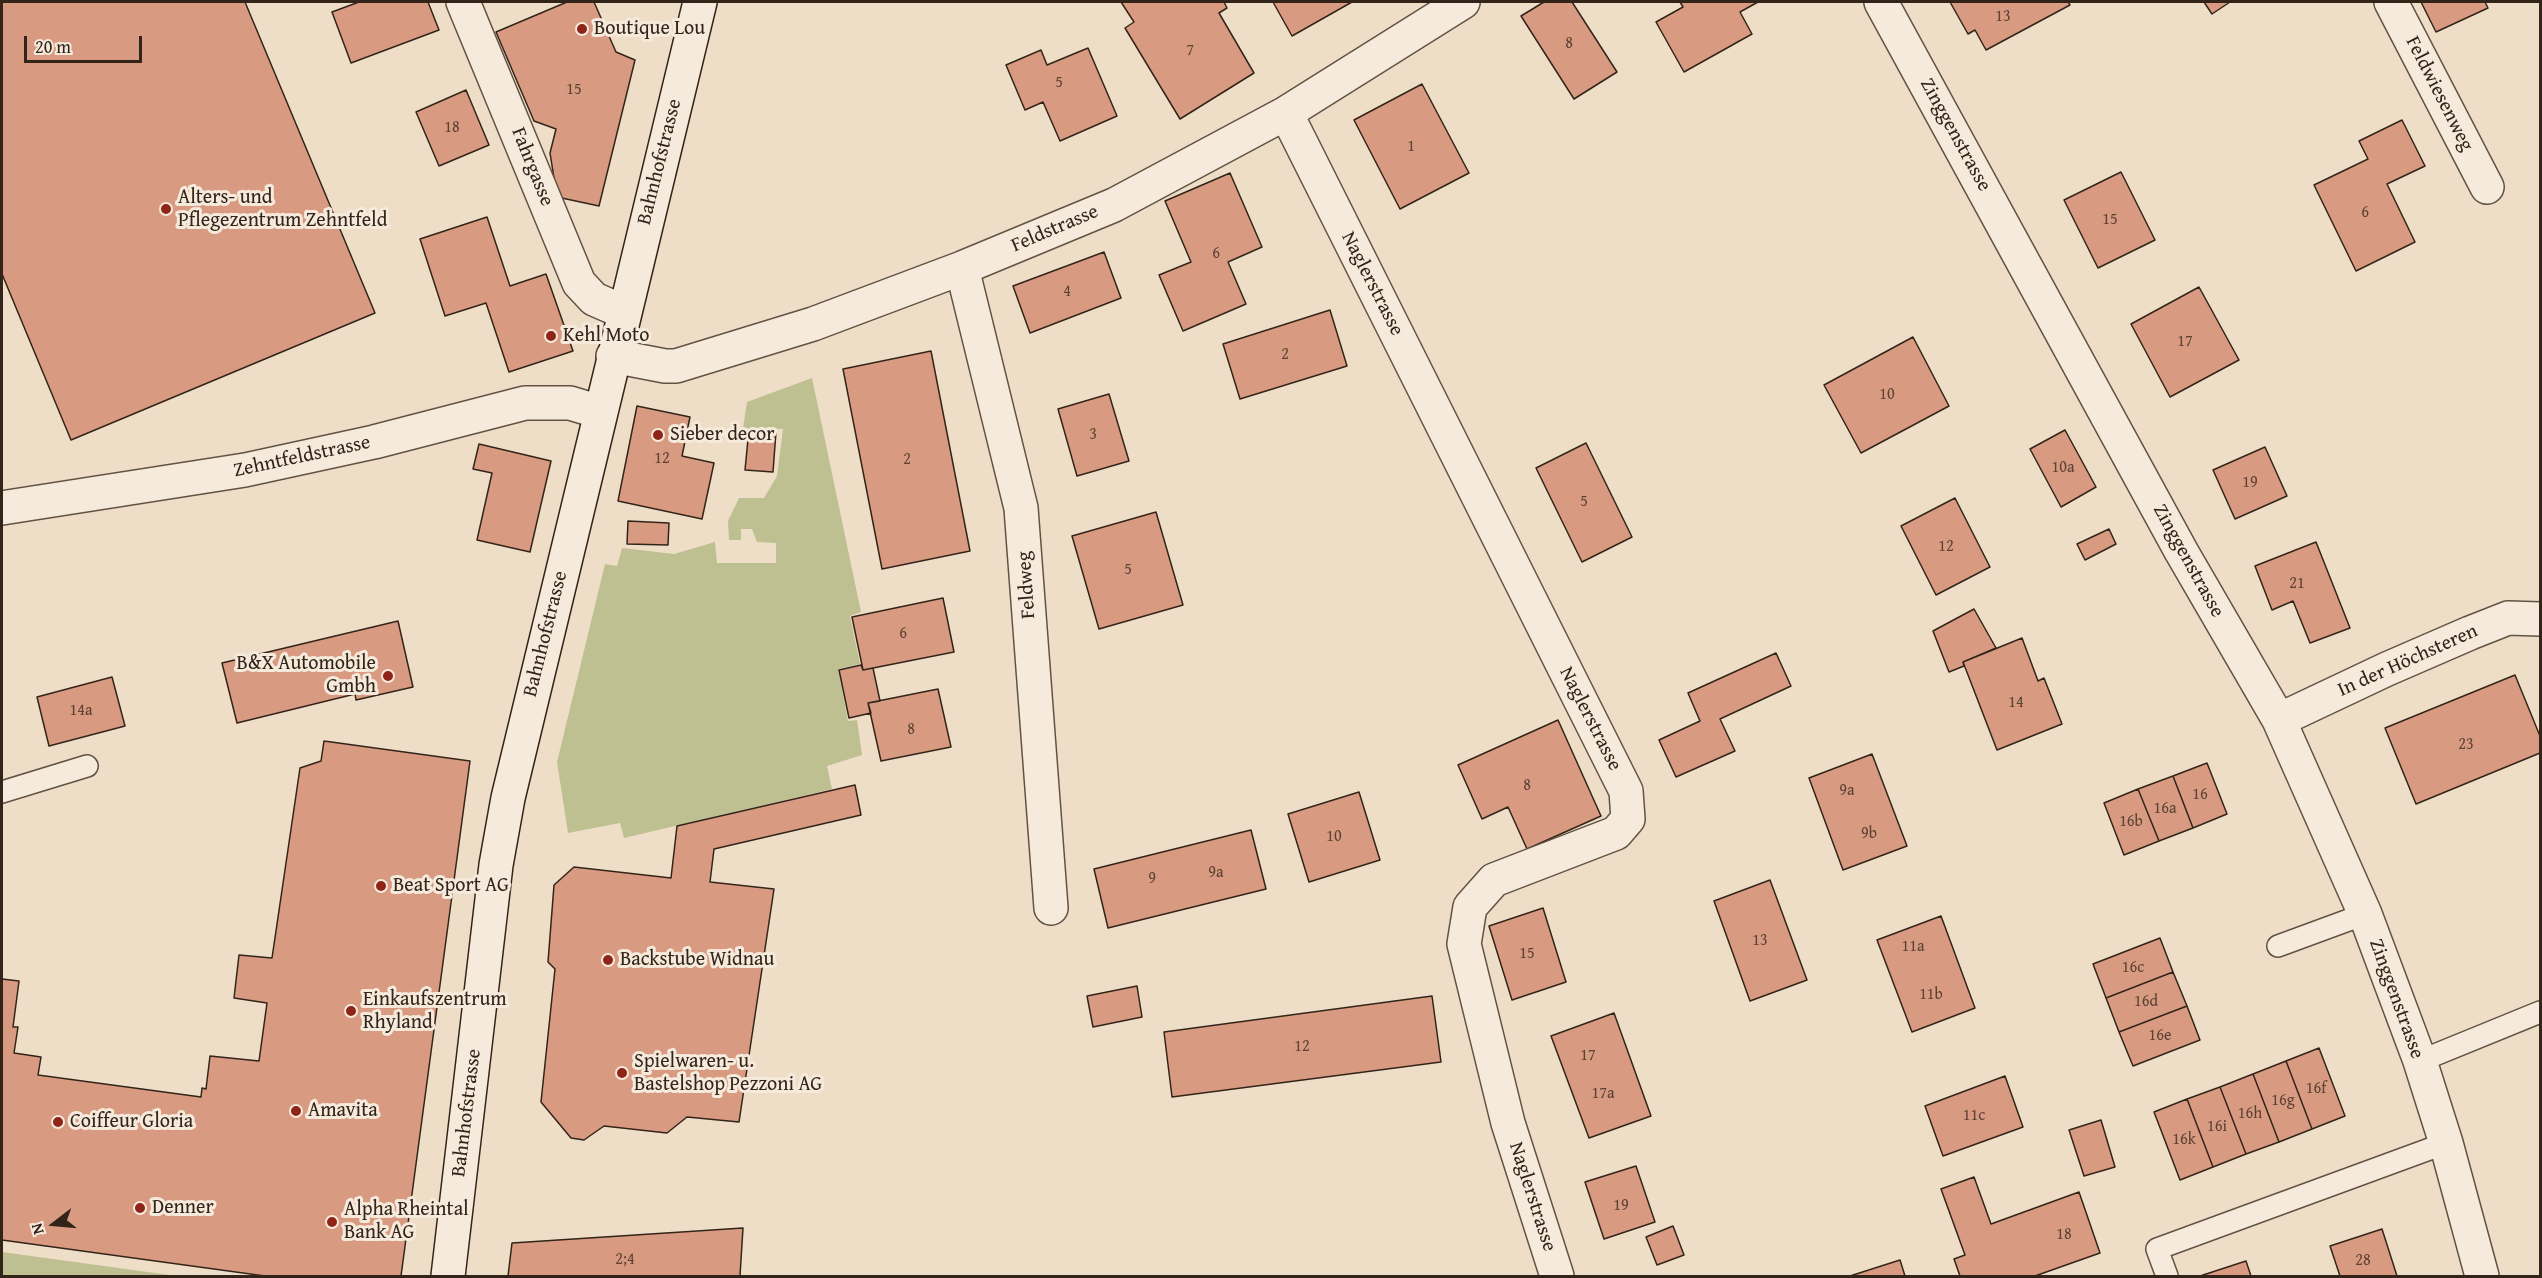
<!DOCTYPE html>
<html>
<head>
<meta charset="utf-8">
<style>
  body { margin:0 }
  #map { position:relative; width:2542px; height:1278px; overflow:hidden; background:#efdec7; font-family:"Gentium Book Plus",serif }
  canvas { display:block }
  .frame { position:absolute; inset:0; border:3px solid #332419; pointer-events:none }
  .north { position:absolute; left:24px; top:1194px; width:60px; height:60px; -webkit-text-stroke:4px #f5eadb; paint-order:stroke; rotate:254deg; font-size:16px; font-weight:700; line-height:24px; text-align:center; color:#332419 }
  .north::after { content:''; display:block; margin:auto; width:21px; height:27px; background:#332419; clip-path:polygon(50% 0,100% 100%,50% 72%,0 100%) }
  .scale { position:absolute; left:24px; top:36px; width:118px; height:27px; box-sizing:border-box; border:3px solid #332419; border-top:0; padding-left:8px; font-size:18px; line-height:21px; white-space:nowrap; color:#332419; -webkit-text-stroke:4px #f5eadb; paint-order:stroke }
</style>
</head>
<body>
<div id="map">
<canvas width="2542" height="1278"></canvas>
<div class="frame"></div>
<div class="north">N</div>
<div class="scale">20 m</div>
</div>
<script>
const ctx = document.querySelector('canvas').getContext('2d');
ctx.lineJoin = 'round';
function paint(path, color) { ctx.fillStyle = color; ctx.fill(path, 'evenodd'); }
const shape = rows => new Path2D(rows.map(r => 'M' + r).join(''));
function strokePath(path, color, width, dash) { ctx.strokeStyle = color; ctx.lineWidth = width; ctx.lineCap = dash ? 'butt' : 'round'; ctx.setLineDash(dash || []); ctx.stroke(path); }
function drawText(font, color, halo, rows, align = 'center') {
  ctx.font = font + ' "Gentium Book Plus",serif'; ctx.lineWidth = 6; ctx.setLineDash([]); ctx.textBaseline = 'middle'; ctx.strokeStyle = halo; ctx.fillStyle = color; for (const [text, x, y, turn = 0] of rows) {
    ctx.save(); ctx.translate(x, y); ctx.rotate((+turn || 0) * Math.PI / 180); ctx.textAlign = isNaN(turn) ? turn : align; if (halo) ctx.strokeText(text, 0, 0); ctx.fillText(text, 0, 0); ctx.restore();
  }
}
const green = shape([
  [812,378,861,612,850,616,860,664,838,669,848,721,857,720,862,755,827,766,832,789,624,838,620,823,568,833,557,762,605,564,617,566,622,548,674,554,715,542,717,563,776,563,776,543,757,542,752,529,741,529,741,540,729,540,728,521,739,498,764,498,777,476,783,429,743,428,747,402],
  [2,1252,177,1276,2,1276]
]);
const building = shape([
  [2,2,245,2,375,313,71,440,2,274,2,2],
  [359,2,428,2,439,30,351,63,332,12,359,2],
  [567,2,594,2,616,52,635,60,599,206,557,197,550,153,556,129,534,121,496,32,567,2],
  [1121,2,1224,2,1227,8,1219,13,1254,73,1180,119,1125,28,1134,22,1121,2],
  [1273,2,1352,2,1292,36,1273,2],
  [1544,2,1572,2,1617,72,1574,99,1521,16,1544,2],
  [1680,2,1758,2,1740,12,1752,34,1684,72,1656,22,1683,7,1680,2],
  [1950,2,2068,2,2070,5,1986,50,1975,30,1968,34,1950,2],
  [2204,2,2230,2,2212,14,2204,2],
  [2421,2,2485,2,2488,8,2436,32,2421,2],
  [1088,48,1117,116,1060,141,1043,102,1025,110,1006,65,1041,50,1047,65,1088,48],
  [1422,84,1469,173,1400,209,1354,120,1422,84],
  [466,90,489,145,439,166,416,112,466,90],
  [2402,120,2425,166,2387,184,2415,242,2356,271,2314,185,2368,159,2359,141,2402,120],
  [2121,172,2155,240,2098,268,2064,200,2121,172],
  [1230,173,1262,247,1228,262,1246,304,1183,331,1159,275,1191,262,1165,201,1230,173],
  [487,217,510,286,546,274,573,351,509,372,486,303,445,316,420,239,487,217],
  [1104,252,1121,298,1030,333,1013,286,1104,252],
  [2199,287,2239,360,2170,397,2131,324,2199,287],
  [1330,310,1347,366,1240,399,1223,344,1330,310],
  [1913,337,1949,406,1861,453,1824,385,1913,337],
  [931,351,970,551,882,569,843,369,931,351],
  [1109,394,1129,461,1077,476,1058,409,1109,394],
  [637,406,690,417,682,456,714,463,702,519,618,501,637,406],
  [749,429,776,432,773,472,745,470,749,429],
  [2065,430,2096,487,2061,507,2030,449,2065,430],
  [1586,443,1632,537,1582,562,1536,468,1586,443],
  [479,444,551,461,530,552,477,540,492,473,473,469,479,444],
  [2265,447,2287,496,2235,519,2213,470,2265,447],
  [1955,498,1990,567,1936,595,1901,526,1955,498],
  [1156,512,1183,605,1099,629,1072,536,1156,512],
  [628,521,669,523,668,545,627,544,628,521],
  [2109,529,2116,544,2085,560,2077,544,2109,529],
  [2316,542,2350,628,2310,643,2293,601,2272,610,2255,566,2316,542],
  [943,598,954,652,863,670,852,617,943,598],
  [1974,609,1996,648,1963,662,1964,666,1949,672,1933,631,1974,609],
  [398,621,413,687,356,700,355,694,237,723,222,663,398,621],
  [2022,638,2038,681,2044,678,2062,724,1997,750,1963,662,2022,638],
  [1776,653,1791,686,1720,719,1735,751,1676,777,1659,740,1700,721,1688,693,1776,653],
  [861,665,863,670,873,668,880,701,868,703,871,713,849,718,839,670,861,665],
  [2515,675,2540,736,2540,753,2416,804,2385,728,2515,675],
  [112,677,125,726,49,746,37,697,112,677],
  [938,689,951,747,881,761,868,703,938,689],
  [1558,720,1601,816,1527,849,1508,807,1482,819,1458,765,1558,720],
  [324,741,470,761,401,1276,265,1276,2,1240,2,979,19,981,13,1027,18,1027,14,1053,41,1057,38,1075,201,1097,202,1088,206,1089,210,1056,259,1061,267,1003,234,998,239,955,272,958,300,768,321,761,324,741],
  [1872,754,1907,846,1843,870,1809,778,1872,754],
  [2207,763,2227,814,2193,828,2173,776,2207,763],
  [2173,776,2193,828,2159,841,2138,789,2173,776],
  [855,785,861,815,714,849,710,882,774,889,739,1122,687,1117,667,1133,604,1126,584,1140,571,1138,541,1102,555,969,548,962,554,885,574,867,671,878,677,826,855,785],
  [2138,789,2159,841,2124,855,2104,803,2138,789],
  [1359,792,1380,860,1309,882,1288,814,1359,792],
  [1251,830,1266,889,1108,928,1094,869,1251,830],
  [1770,880,1807,980,1750,1001,1714,901,1770,880],
  [1543,908,1566,982,1512,1000,1489,926,1543,908],
  [1941,916,1975,1008,1912,1032,1877,940,1941,916],
  [2160,938,2173,972,2106,998,2093,964,2160,938],
  [2173,972,2187,1006,2119,1032,2106,998,2173,972],
  [1137,986,1142,1017,1093,1027,1087,996,1137,986],
  [1432,996,1441,1062,1172,1097,1164,1032,1432,996],
  [2187,1006,2200,1040,2133,1066,2119,1032,2187,1006],
  [1614,1013,1651,1116,1589,1138,1551,1036,1614,1013],
  [2319,1048,2345,1116,2312,1129,2286,1061,2319,1048],
  [2286,1061,2312,1129,2279,1142,2253,1074,2286,1061],
  [2253,1074,2279,1142,2246,1154,2220,1087,2253,1074],
  [2005,1076,2023,1127,1943,1156,1925,1106,2005,1076],
  [2220,1087,2246,1154,2213,1167,2187,1099,2220,1087],
  [2187,1099,2213,1167,2180,1180,2154,1112,2187,1099],
  [2101,1120,2115,1167,2084,1176,2069,1130,2101,1120],
  [1636,1166,1655,1222,1604,1239,1585,1182,1636,1166],
  [1974,1177,1991,1224,2079,1192,2100,1253,2035,1276,1960,1276,1954,1259,1965,1255,1941,1189,1974,1177],
  [1673,1226,1684,1255,1657,1265,1646,1237,1673,1226],
  [743,1228,740,1276,508,1276,512,1243,743,1228],
  [2382,1229,2397,1276,2340,1276,2330,1246,2382,1229],
  [1900,1260,1905,1276,1850,1276,1900,1260],
  [2246,1261,2251,1276,2200,1276,2246,1261]
]);
const lane = shape([
  [2,792,87,766],
  [2278,946,2365,914],
  [2420,1061,2540,1012],
  [2167,1276,2157,1249,2446,1143]
]);
const street = shape([
  [463,2,579,283,594,299,624,312],
  [1881,2,2181,551,2279,720,2365,914,2420,1061,2446,1143,2482,1276],
  [2391,2,2487,187],
  [1286,113,1626,791,1628,819,1616,833,1494,880,1470,907,1464,944,1508,1123,1557,1276],
  [962,268,1021,508,1051,908],
  [613,356,665,366,676,366,813,324,962,268,1114,205,1286,113,1463,2],
  [2,508,245,470,374,442,525,403,570,403,600,412],
  [2279,720,2387,669,2470,633,2508,618,2540,619]
]);
const secondary = shape([
  [448,1276,496,865,508,798,700,2]
]);
const markers = [
  [582,29,6,"#8f2418"],
  [166,209,6,"#8f2418"],
  [551,336,6,"#8f2418"],
  [658,435,6,"#8f2418"],
  [388,676,6,"#8f2418"],
  [381,886,6,"#8f2418"],
  [608,960,6,"#8f2418"],
  [351,1011,6,"#8f2418"],
  [622,1073,6,"#8f2418"],
  [296,1111,6,"#8f2418"],
  [58,1122,6,"#8f2418"],
  [140,1208,6,"#8f2418"],
  [332,1222,6,"#8f2418"]
];
const numberNames = [
  ["13",2003,17],
  ["8",1569,44],
  ["7",1190,51],
  ["5",1059,83],
  ["15",574,90],
  ["18",452,128],
  ["1",1411,147],
  ["6",2365,213],
  ["15",2110,220],
  ["6",1216,254],
  ["4",1067,292],
  ["17",2185,342],
  ["2",1285,355],
  ["10",1887,395],
  ["3",1093,435],
  ["12",662,459],
  ["2",907,460],
  ["10a",2063,468],
  ["19",2250,483],
  ["5",1584,502],
  ["12",1946,547],
  ["5",1128,570],
  ["21",2297,584],
  ["6",903,634],
  ["14",2016,703],
  ["14a",81,711],
  ["8",911,730],
  ["23",2466,745],
  ["8",1527,786],
  ["9a",1847,791],
  ["16",2200,795],
  ["16a",2165,809],
  ["16b",2131,822],
  ["9b",1869,834],
  ["10",1334,837],
  ["9a",1216,873],
  ["9",1152,879],
  ["13",1760,941],
  ["11a",1913,947],
  ["15",1527,954],
  ["16c",2133,968],
  ["11b",1931,995],
  ["16d",2146,1002],
  ["16e",2160,1036],
  ["12",1302,1047],
  ["17",1588,1056],
  ["16f",2316,1089],
  ["17a",1603,1094],
  ["16g",2283,1101],
  ["16h",2250,1114],
  ["11c",1974,1116],
  ["16i",2217,1127],
  ["16k",2184,1140],
  ["19",1621,1206],
  ["18",2064,1235],
  ["2;4",625,1260],
  ["28",2363,1261]
];
const poiNames = [
  ["Boutique Lou",594,29],
  ["Alters- und",178,198],
  ["Pflegezentrum Zehntfeld",178,221],
  ["Kehl Moto",563,336],
  ["Sieber decor",670,435],
  ["B&X Automobile",376,664,"right"],
  ["Gmbh",376,687,"right"],
  ["Beat Sport AG",393,886],
  ["Backstube Widnau",620,960],
  ["Einkaufszentrum",363,1000],
  ["Rhyland",363,1023],
  ["Spielwaren- u.",634,1062],
  ["Bastelshop Pezzoni AG",634,1085],
  ["Amavita",308,1111],
  ["Coiffeur Gloria",70,1122],
  ["Denner",152,1208],
  ["Alpha Rheintal",344,1210],
  ["Bank AG",344,1233]
];
const streetNames = [
  ["Feldwiesenweg",2439,94,63],
  ["Zinggenstrasse",1955,135,61],
  ["Bahnhofstrasse",660,162,-76],
  ["Fahrgasse",532,167,68],
  ["Feldstrasse",1055,229,-23],
  ["Naglerstrasse",1372,284,63],
  ["Zehntfeldstrasse",302,457,-12],
  ["Zinggenstrasse",2188,561,61],
  ["Feldweg",1027,585,-94],
  ["Bahnhofstrasse",546,634,-76],
  ["In der Höchsteren",2408,661,-24],
  ["Naglerstrasse",1590,719,63],
  ["Zinggenstrasse",2396,999,70],
  ["Bahnhofstrasse",467,1113,-83],
  ["Naglerstrasse",1532,1197,72]
];
paint(green, '#bec092');
paint(building, '#d89b82');
strokePath(building, '#332419', 1.5);
strokePath(lane, '#625244', 24);
strokePath(street, '#625244', 36);
strokePath(secondary, '#332419', 36);
strokePath(lane, '#f5eadb', 21);
strokePath(street, '#f5eadb', 33);
strokePath(secondary, '#f5eadb', 33);
for (const [x, y, r, color] of markers) { const dot = new Path2D(); dot.arc(x, y, r, 0, 2 * Math.PI); ctx.fillStyle = color; ctx.fill(dot); strokePath(dot, '#f5eadb', 2); }
drawText('16px', '#5c4233', null, numberNames);
drawText('20px', '#332419', '#f5eadb', poiNames, 'left');
drawText('20px', '#332419', '#f5eadb', streetNames);
</script>
</body>
</html>
